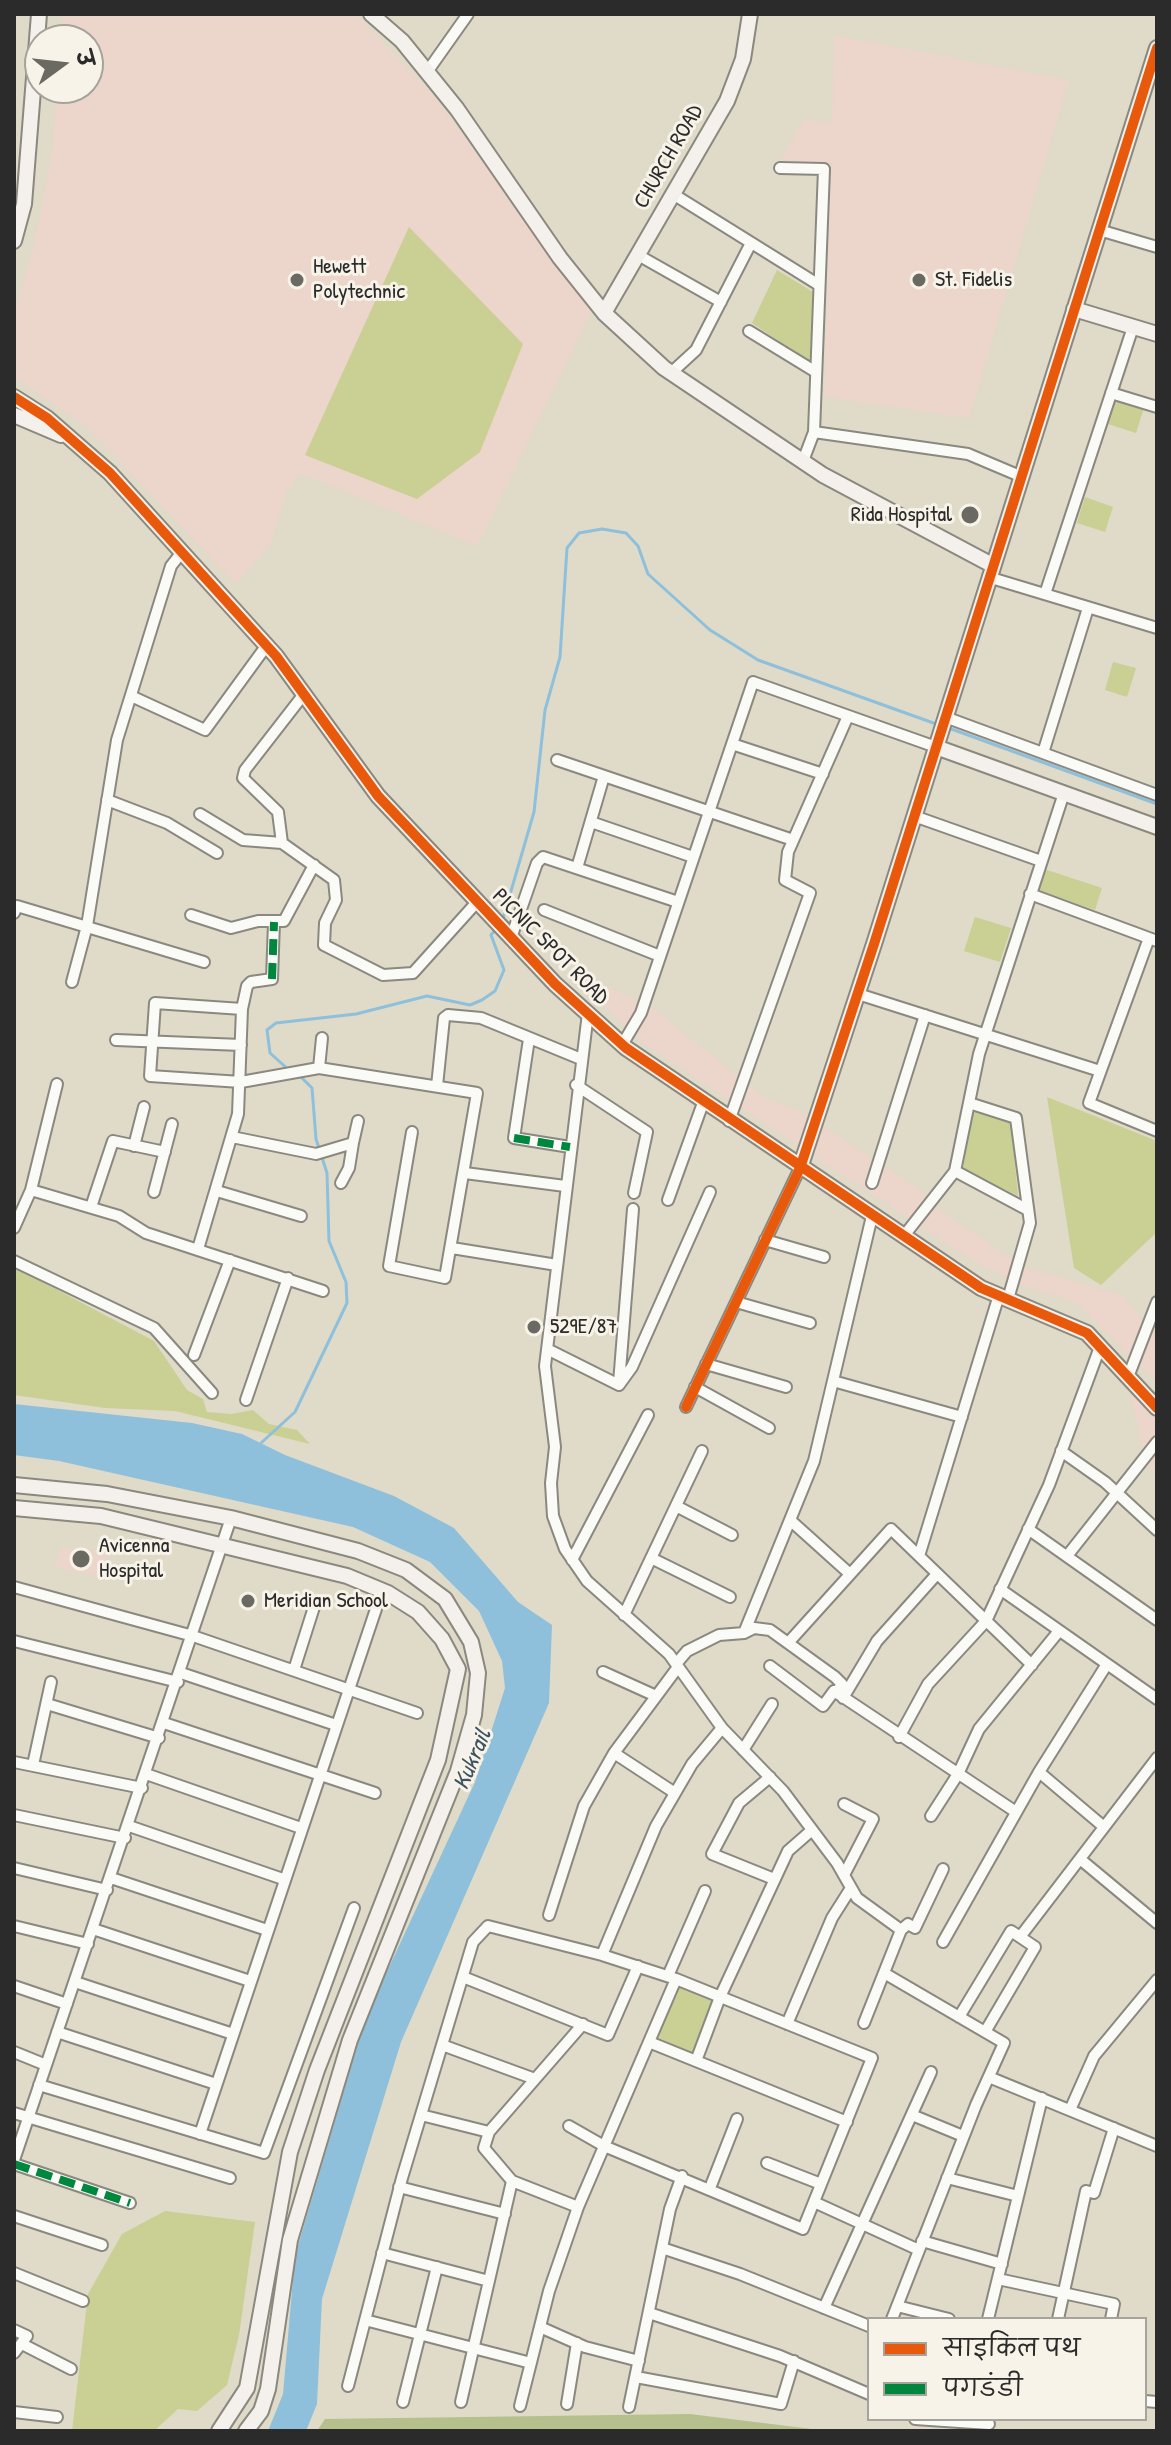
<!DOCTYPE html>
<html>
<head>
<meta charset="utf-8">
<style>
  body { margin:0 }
  #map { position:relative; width:1171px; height:2445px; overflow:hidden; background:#dfdbc8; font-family:"Patrick Hand","Playpen Sans Deva",sans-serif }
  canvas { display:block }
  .frame { position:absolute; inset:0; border:16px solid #2b2b2b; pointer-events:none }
  .legend { position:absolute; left:867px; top:2317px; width:280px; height:104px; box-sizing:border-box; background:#f7f3e8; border:2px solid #a5a39c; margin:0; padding:10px 14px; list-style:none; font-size:24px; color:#2b2b2b }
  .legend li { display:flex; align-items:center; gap:16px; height:40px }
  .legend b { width:40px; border:2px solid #a5a39c }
  .north { position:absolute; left:24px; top:24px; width:80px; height:80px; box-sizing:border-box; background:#f7f3e8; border:2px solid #a5a39c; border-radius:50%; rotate:75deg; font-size:22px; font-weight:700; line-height:32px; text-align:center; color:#2b2b2b }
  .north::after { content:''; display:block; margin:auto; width:28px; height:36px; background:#6a6962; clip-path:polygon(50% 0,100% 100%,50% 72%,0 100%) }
</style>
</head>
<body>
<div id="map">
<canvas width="1171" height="2445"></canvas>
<div class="frame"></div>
<ul class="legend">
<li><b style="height:10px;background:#e8590c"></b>साइकिल पथ</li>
<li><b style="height:10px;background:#00873e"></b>पगडंडी</li>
</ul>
<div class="north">उ</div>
</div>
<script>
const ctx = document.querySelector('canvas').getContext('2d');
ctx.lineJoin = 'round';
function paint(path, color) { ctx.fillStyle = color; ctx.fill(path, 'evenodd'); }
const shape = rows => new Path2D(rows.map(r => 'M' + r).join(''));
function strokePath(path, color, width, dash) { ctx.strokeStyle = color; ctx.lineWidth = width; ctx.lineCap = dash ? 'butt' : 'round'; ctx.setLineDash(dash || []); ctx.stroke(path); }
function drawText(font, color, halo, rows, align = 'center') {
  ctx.font = font + ' "Patrick Hand",sans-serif'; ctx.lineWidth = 6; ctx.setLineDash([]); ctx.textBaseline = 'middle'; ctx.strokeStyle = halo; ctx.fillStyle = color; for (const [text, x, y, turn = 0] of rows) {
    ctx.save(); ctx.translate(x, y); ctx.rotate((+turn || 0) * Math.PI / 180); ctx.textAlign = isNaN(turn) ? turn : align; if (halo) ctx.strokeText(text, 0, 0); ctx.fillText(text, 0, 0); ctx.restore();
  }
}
const built = shape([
  [63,14,355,14,431,92,592,310,477,546,300,473,286,492,271,543,236,584,88,428,14,377,14,314,33,250,53,148,57,88,88,88,88,40,61,40],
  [834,35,1069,80,969,418,824,397,831,164,781,160,804,120,832,123],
  [587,977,652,1008,765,1098,802,1112,927,1195,934,1206,1023,1267,1121,1295,1157,1336,1157,1383,1075,1302,1018,1284,966,1256,643,1043,579,981],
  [1130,1391,1138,1392,1157,1412,1157,1476,1146,1464],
  [60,1548,108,1551,99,1576,55,1568]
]);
const green = shape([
  [409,227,523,344,480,452,417,499,305,455],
  [777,270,813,292,810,362,752,323],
  [1116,398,1144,408,1136,433,1108,424],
  [1085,497,1113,507,1105,532,1077,523],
  [1113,662,1136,668,1127,697,1105,690],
  [1044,869,1102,888,1095,910,1037,890],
  [975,917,1011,928,1000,962,964,951],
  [1047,1097,1157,1141,1157,1232,1101,1285,1074,1268],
  [973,1112,1011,1123,1018,1196,963,1168],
  [14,1267,154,1341,187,1390,203,1399,207,1412,231,1414,253,1410,269,1424,297,1430,310,1444,175,1411,105,1408,14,1395],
  [676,1986,714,2001,693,2053,656,2038],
  [165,2211,255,2222,239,2335,227,2385,197,2411,178,2409,154,2431,72,2431,88,2294,122,2234]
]);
const forest = shape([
  [690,2414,828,2431,317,2431,325,2419]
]);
const water = shape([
  [14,1404,192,1423,242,1434,285,1455,394,1496,454,1528,518,1602,552,1625,549,1703,401,2042,322,2299,317,2404,306,2431,268,2431,283,2394,295,2256,365,2019,475,1782,505,1688,502,1661,479,1611,430,1562,353,1527,59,1461,14,1455]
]);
const stream = shape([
  [946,727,1157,804],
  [502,922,534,812,545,710,560,657,567,548,579,533,602,529,626,533,638,546,648,574,710,630,758,660,939,725],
  [290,1071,270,1053,267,1030,276,1023,356,1014,427,996,470,1005,482,1000,495,991,504,970,491,935,497,928],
  [261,1443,295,1412,347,1303,346,1282,329,1241,327,1173,316,1139,312,1088,300,1076]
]);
const street = shape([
  [427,72,468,14],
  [780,168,824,169,814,432,803,461],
  [673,194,819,285],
  [1099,230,1157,247],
  [638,255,721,302],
  [749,331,816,372],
  [672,372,696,350,751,243],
  [1111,393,1157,407],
  [814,432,968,454,1020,476],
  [988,577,1157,628],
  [1045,594,1133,327],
  [131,696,205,730,267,645],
  [945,717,1157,795],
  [732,744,823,774],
  [1043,753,1088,608],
  [557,760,793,840],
  [107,800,167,823,217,853],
  [200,814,243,840,282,843,334,880,336,900,325,923,324,945,383,975,413,973,477,902],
  [914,816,1041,861],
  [591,822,693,857],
  [282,843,278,812,243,778,245,770,304,694],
  [577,868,604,776],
  [1030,894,1157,941],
  [544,910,660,956],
  [14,913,17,906,204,962],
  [191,915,231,928,258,921,284,921,314,865],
  [511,938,537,863,543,857,678,902],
  [1149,938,1089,1103,1157,1131],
  [72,982,87,926,117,740,171,566,182,552],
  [858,994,1100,1071],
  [242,1009,155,1003,150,1076,241,1082,319,1068,477,1093,445,1278,389,1266,412,1132],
  [588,1013,545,1366,555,1447,551,1483,553,1516,565,1549,587,1581,669,1654,722,1728,783,1791,837,1863,857,1898,901,1930],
  [529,1039,514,1138,570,1147],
  [116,1040,241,1045],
  [622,1045,641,1013,753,682,936,747],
  [319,1068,322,1038],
  [576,1085,647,1132,634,1193],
  [437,1086,444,1018,448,1015,481,1018,581,1059],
  [969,1103,1016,1118,1030,1223,1008,1299],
  [729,1121,810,893,785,880,788,852,848,716],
  [232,1137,316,1154,353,1143,358,1121],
  [134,1146,144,1107],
  [955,1171,1028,1210],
  [465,1173,565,1186],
  [341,1183,349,1168,353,1143],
  [872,1183,925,1015],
  [31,1190,119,1216,146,1233,323,1291],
  [217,1191,301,1216],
  [154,1192,172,1124],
  [668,1200,703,1103],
  [91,1207,113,1141,165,1152],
  [14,1228,31,1190,57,1084],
  [903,1237,955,1171,979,1054,1064,793],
  [765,1240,824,1257],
  [452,1248,557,1265],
  [198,1249,238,1114,242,1009,247,986,251,982,272,979,274,922],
  [14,1261,154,1328,212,1393],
  [736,1302,810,1323],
  [547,1349,619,1385],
  [194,1355,230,1260],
  [706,1364,786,1387],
  [1128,1377,1157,1302],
  [833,1381,962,1417],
  [619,1383,633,1209],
  [619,1385,632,1367,710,1192],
  [695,1387,769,1428],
  [246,1400,288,1278],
  [686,1407,800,1168],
  [1061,1451,1105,1482,1157,1530],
  [676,1506,732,1535],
  [790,1520,850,1574],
  [1028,1529,1157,1620],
  [919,1556,999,1295],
  [1067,1556,1157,1442],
  [651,1558,730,1597],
  [572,1560,648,1415],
  [14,1587,193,1636,417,1713],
  [1000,1589,1157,1699],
  [624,1615,702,1451],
  [744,1633,754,1628,770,1630,835,1677,842,1684,836,1693],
  [14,1641,178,1682],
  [788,1643,891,1529,1032,1665],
  [676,1664,687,1651,719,1635,744,1633,814,1461,872,1216],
  [770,1666,823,1706,834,1691,1016,1812],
  [294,1670,314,1607],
  [603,1672,656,1696],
  [181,1673,336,1725],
  [843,1698,877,1641,937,1574],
  [47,1704,159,1738],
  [164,1723,375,1793],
  [899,1737,928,1684,986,1621,1049,1485,1100,1347],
  [743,1750,772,1704],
  [614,1753,675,1793],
  [14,1762,142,1788],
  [33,1765,51,1682],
  [1039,1772,1104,1827],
  [146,1774,301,1828],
  [770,1777,739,1803,712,1854,774,1879],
  [14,1815,125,1838],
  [931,1816,958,1774,979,1729,1059,1631],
  [129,1826,283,1879],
  [1080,1859,1157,1923],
  [14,1868,107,1890],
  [844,1875,873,1819,844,1804],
  [111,1878,267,1930],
  [549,1915,584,1806,614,1753,678,1667],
  [14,1926,88,1944],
  [93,1929,250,1981],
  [1020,1937,1157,1758],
  [943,1942,1039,1772,1107,1664],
  [602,1955,656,1826,692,1764,722,1728],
  [884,1973,1004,2043,976,2105,892,2319],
  [668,1976,705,1891],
  [463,1977,608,2035,638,1966],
  [75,1982,233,2034],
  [14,1986,67,2004],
  [959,2017,1011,1931,1035,1947,985,2032],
  [864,2023,901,1930,908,1924,915,1928,943,1869],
  [787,2024,832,1918,851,1888],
  [57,2032,216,2084],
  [649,2042,847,2122],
  [442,2045,535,2079],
  [14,2052,46,2065],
  [696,2061,720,1997,788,1851,812,1830],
  [989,2077,1157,2146],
  [39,2085,264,2153,354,1908],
  [1070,2110,1094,2056,1157,1980],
  [14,2113,230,2178],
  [421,2115,489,2132],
  [912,2115,963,2136],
  [200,2134,382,1591],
  [14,2160,231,1518],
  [767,2163,821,2184],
  [14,2164,130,2203],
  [947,2178,1018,2196],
  [399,2187,505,2214],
  [710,2188,737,2119],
  [814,2202,919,2250],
  [578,2207,512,2181,484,2148,489,2132,583,2024],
  [14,2216,102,2245],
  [922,2241,1002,2264],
  [662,2248,740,2274,869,2326],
  [382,2253,489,2281],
  [14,2273,83,2301],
  [998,2279,1114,2304,1111,2319],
  [897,2306,949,2319],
  [824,2308,931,2072],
  [649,2313,780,2356,869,2394],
  [988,2319,1042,2098],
  [1058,2319,1086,2191,1094,2193,1114,2128],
  [365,2320,531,2363],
  [540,2327,585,2347,639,2361],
  [14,2330,27,2336,14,2353],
  [22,2344,71,2369],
  [636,2377,781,2404,794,2361],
  [348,2386,402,2178,473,1942,488,1926,602,1955,676,1979,872,2058,803,2229,604,2146,569,2126],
  [1145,2401,1157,2402],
  [403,2402,437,2267],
  [461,2402,512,2181],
  [567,2404,577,2343],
  [520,2406,549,2291,578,2207,676,1979],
  [629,2407,670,2209,682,2176],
  [14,2412,57,2417],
  [915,2419,989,2424]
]);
const secondary = shape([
  [371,14,402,41,457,109,560,258,604,313,664,368,823,475,992,565],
  [14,241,24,204,39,14],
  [1074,309,1157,334],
  [604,313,727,101,743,59,750,14],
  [14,397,47,418,110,473,276,656,378,796,555,984,626,1048,981,1288,1087,1333,1157,1408],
  [14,415,61,435],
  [936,747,1157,827],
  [800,1168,874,944,1157,48],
  [14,1485,107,1494,231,1518,358,1551,406,1570,445,1599,471,1642,478,1673,474,1715,458,1771,350,2040,290,2240,268,2389,261,2411,246,2431],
  [14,1508,101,1516,347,1576,388,1593,418,1612,442,1639,458,1669,438,1760,317,2070,290,2152,247,2388,219,2431]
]);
const quiet = shape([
  [272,979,274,922],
  [514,1138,570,1147],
  [14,2164,130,2203]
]);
const cycleway = shape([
  [14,397,47,418,110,473,276,656,378,796,555,984,626,1048,981,1288,1087,1333,1157,1408],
  [686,1407,800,1168,874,944,1157,48]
]);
const markers = [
  [297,280,8,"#6a6962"],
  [919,280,8,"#6a6962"],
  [970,515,10,"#6a6962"],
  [534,1327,8,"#6a6962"],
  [81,1559,10,"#6a6962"],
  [248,1601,8,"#6a6962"]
];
const streetNames = [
  ["CHURCH ROAD",669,157,-60],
  ["PICNIC SPOT ROAD",550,947,45]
];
const poiNames = [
  ["Hewett",313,267],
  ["Polytechnic",313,292],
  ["St. Fidelis",935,280],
  ["Rida Hospital",952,515,"right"],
  ["529E/87",550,1327],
  ["Avicenna",99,1546],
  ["Hospital",99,1571],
  ["Meridian School",264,1601]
];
const waterNames = [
  ["Kukrail",473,1760,-67]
];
paint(built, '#ecd5ca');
paint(green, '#cacf93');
paint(forest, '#b5c08d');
paint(water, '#8ec0db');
strokePath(stream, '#8ec0db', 3);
strokePath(street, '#8a887f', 14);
strokePath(secondary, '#8a887f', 18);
strokePath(street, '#fafaf7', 10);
strokePath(secondary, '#f4f1ec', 14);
strokePath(quiet, '#00873e', 8, [16, 8]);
strokePath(cycleway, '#e8590c', 10);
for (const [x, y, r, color] of markers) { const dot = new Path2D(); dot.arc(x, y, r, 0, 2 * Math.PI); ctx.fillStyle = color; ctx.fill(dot); strokePath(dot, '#f7f3e8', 3); }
drawText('22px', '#2b2b2b', '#f7f3e8', streetNames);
drawText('22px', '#2b2b2b', '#f7f3e8', poiNames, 'left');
drawText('italic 24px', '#3e5462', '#f7f3e8', waterNames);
</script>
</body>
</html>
